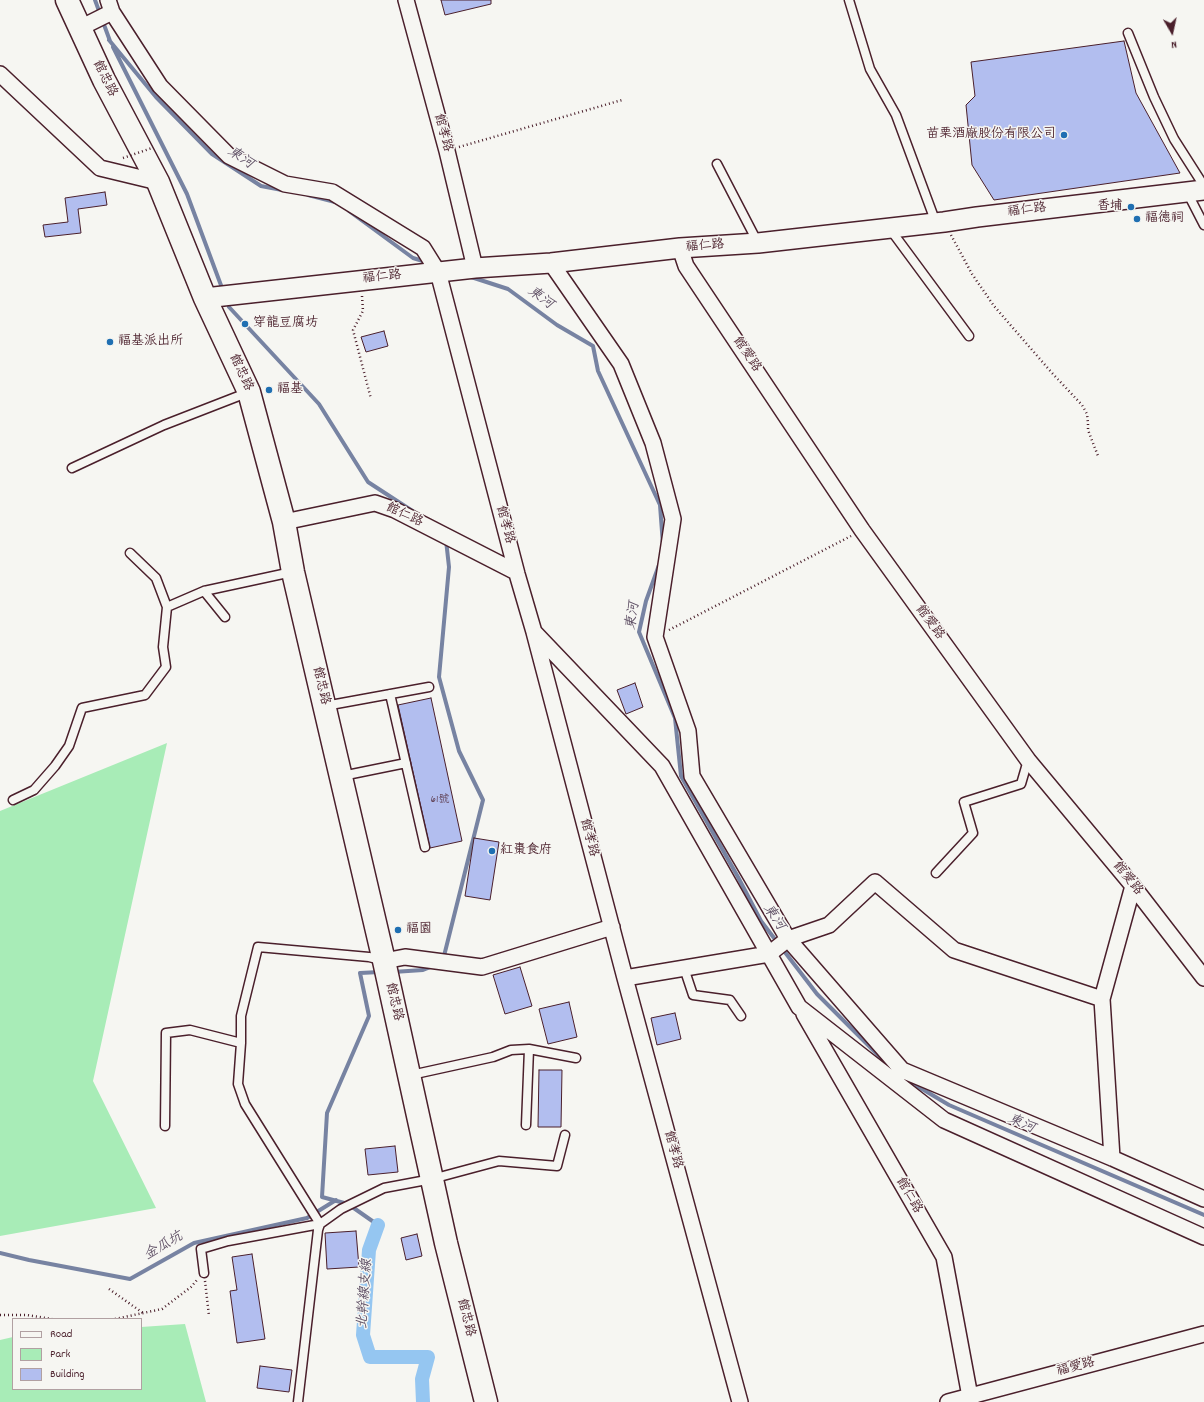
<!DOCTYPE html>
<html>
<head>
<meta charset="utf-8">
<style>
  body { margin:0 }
  #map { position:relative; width:1204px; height:1402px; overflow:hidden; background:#f6f6f2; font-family:Dekko,sans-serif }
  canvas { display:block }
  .legend { position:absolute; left:12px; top:1318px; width:130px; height:72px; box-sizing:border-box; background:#f6f6f2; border:1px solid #b1a0a2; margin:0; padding:5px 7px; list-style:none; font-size:12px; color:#4a1f2b }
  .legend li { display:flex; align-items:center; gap:8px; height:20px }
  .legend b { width:20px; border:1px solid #b1a0a2 }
  .north { position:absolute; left:1152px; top:12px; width:40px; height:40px; -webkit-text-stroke:3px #f6f6f2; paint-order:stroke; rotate:171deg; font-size:11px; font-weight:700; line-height:16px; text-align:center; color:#4a1f2b }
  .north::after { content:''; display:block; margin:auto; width:14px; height:18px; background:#4a1f2b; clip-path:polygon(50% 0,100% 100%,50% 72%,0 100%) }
</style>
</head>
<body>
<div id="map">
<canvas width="1204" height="1402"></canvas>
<ul class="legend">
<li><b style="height:5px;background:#f6f6f2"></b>Road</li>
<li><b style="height:11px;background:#a8ecb7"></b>Park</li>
<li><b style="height:11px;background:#b2beef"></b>Building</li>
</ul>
<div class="north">N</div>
</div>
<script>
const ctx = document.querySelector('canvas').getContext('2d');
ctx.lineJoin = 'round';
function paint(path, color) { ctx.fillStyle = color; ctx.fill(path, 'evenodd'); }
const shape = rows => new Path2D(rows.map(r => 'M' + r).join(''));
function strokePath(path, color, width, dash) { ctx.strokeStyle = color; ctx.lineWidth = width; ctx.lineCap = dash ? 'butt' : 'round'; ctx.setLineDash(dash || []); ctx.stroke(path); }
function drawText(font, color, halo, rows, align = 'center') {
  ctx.font = font + ' Dekko,"LXGW WenKai TC",sans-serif'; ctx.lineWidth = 3; ctx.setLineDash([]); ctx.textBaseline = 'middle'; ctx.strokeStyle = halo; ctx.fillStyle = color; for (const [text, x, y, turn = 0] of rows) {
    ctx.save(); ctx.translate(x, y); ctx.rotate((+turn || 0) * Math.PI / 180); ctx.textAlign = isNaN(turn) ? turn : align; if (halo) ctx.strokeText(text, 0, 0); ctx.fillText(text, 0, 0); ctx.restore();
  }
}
const green = shape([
  [167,743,93,1081,156,1208,0,1236,0,811],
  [185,1324,206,1402,0,1402,0,1340,13,1337,13,1389,141,1389,141,1327]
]);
const stream = shape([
  [95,0,110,41],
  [109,40,156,97,212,154,261,186,282,190],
  [113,47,187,194,222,288],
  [308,195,339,203],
  [349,211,413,258,426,262],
  [468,276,508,289,557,325,593,346,598,371,660,505,663,545],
  [229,307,319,404,368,482,414,512],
  [659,565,646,601,639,632,675,718,681,776,738,877,761,921,817,994,895,1072],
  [443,960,483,800,459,751,439,677,449,567,446,540],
  [393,972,423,970,433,966],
  [907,1080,949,1105,1204,1215],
  [378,1225,348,1204,322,1197,327,1113,369,1016,360,973,380,972],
  [0,1253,29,1260,130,1279,194,1243,307,1218,336,1200]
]);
const canal = shape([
  [378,1225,369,1250,363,1335,370,1357,428,1357,422,1379,423,1402]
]);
const building = shape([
  [441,0,491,0,491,4,445,15,441,0],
  [1124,41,1136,93,1180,173,994,200,972,165,966,105,975,96,971,62,1124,41],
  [105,192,107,205,78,209,81,233,45,237,43,225,68,222,65,198,105,192],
  [384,331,388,346,366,352,361,337,384,331],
  [635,683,643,707,626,714,617,690,635,683],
  [431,698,462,841,430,848,398,705,431,698],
  [474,838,499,842,490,900,465,896,474,838],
  [520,967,532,1006,505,1014,493,975,520,967],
  [569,1002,577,1037,548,1044,539,1009,569,1002],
  [675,1013,681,1039,657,1045,651,1018,675,1013],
  [539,1070,562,1070,561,1127,538,1127,539,1070],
  [395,1146,398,1172,368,1175,365,1149,395,1146],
  [356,1231,359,1267,327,1269,325,1233,356,1231],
  [417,1234,422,1256,406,1260,401,1238,417,1234],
  [252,1254,265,1339,237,1343,230,1291,237,1290,232,1257,252,1254],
  [260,1366,292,1370,289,1392,257,1388,260,1366]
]);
const path = shape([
  [459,147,622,100],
  [951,235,972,274,994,306,1052,373,1082,405,1087,414,1088,423,1088,430,1098,456],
  [362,296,363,311,353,330,371,399],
  [669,630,851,536],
  [205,1281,209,1316],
  [109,1289,143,1313],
  [0,1315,27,1315,52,1319],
  [115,1319,162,1309,191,1287,197,1280]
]);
const service = shape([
  [849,0,870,69,896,115,936,223],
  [1128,33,1154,97,1174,139,1204,186],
  [717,164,758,243],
  [1187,192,1204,225],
  [890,229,969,336],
  [72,468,164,425,249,392],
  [204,591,225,617],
  [167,607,204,591,292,572],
  [390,694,425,847],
  [325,706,429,687],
  [342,776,406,763],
  [13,800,34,790,55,766,69,746,82,708,145,695,166,667,163,647,167,607,156,578,130,553],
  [936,873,973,833,964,802,1021,784,1028,760],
  [684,968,693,995,730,1000,741,1016],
  [411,1075,493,1057,511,1050,529,1049,576,1058],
  [526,1125,529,1049],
  [165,1126,166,1033,190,1030,241,1043],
  [204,1273,201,1249,228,1241,320,1224,341,1209,384,1188,432,1179,499,1161,557,1166,565,1135],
  [298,1402,318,1230,320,1224,245,1104,238,1084,241,1043,241,1016,258,947,369,957,381,960]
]);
const minor = shape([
  [108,0,112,12,160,86,229,156,285,184,332,192,423,248,438,272,517,574,534,632,625,978,740,1402],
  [406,0,447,151,475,268],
  [80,28,112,12],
  [0,74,100,168,158,182],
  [680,248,686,266,862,530,1028,760,1133,886,1204,978],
  [551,263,621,364,653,443,673,519,655,637,688,731,692,776,788,939,902,1070,1112,1158,1204,1199],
  [284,522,375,503,395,510,516,572],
  [535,633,662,766,799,1007,944,1120,1204,1237],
  [384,961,405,957,482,967,612,927],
  [625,978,769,954,788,939,829,925,875,882,954,950,1102,999],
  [804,1014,944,1257,971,1402],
  [1112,1158,1102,999,1133,886],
  [948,1402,1204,1334]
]);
const tertiary = shape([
  [205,298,475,268,551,263,680,248,758,243,944,222,977,217,1204,190]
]);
const primary = shape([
  [67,0,104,80,158,182,205,298,249,392,284,522,293,572,384,961,446,1243,486,1402]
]);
const pathBridge = shape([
  [123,158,152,148]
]);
const markers = [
  [1064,135,4,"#1f6fb2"],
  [1131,207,4,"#1f6fb2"],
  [1137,219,4,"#1f6fb2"],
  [245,324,4,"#1f6fb2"],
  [110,342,4,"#1f6fb2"],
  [269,390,4,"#1f6fb2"],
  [492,851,4,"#1f6fb2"],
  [398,930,4,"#1f6fb2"]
];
const numberNames = [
  ["61號",440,800]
];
const streetNames = [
  ["館忠路",104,79,64],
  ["館孝路",442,133,75],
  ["福仁路",1027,211,-7],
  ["福仁路",705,247,-4],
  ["福仁路",382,278,-6],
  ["館愛路",746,355,56],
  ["館忠路",240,373,65],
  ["館仁路",404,516,25],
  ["館孝路",504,525,75],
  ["館愛路",929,623,54],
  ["館忠路",320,686,77],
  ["館孝路",588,838,75],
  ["館愛路",1127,879,51],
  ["館忠路",393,1002,77],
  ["館孝路",672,1150,75],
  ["館仁路",908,1196,60],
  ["館忠路",465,1318,76],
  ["福愛路",1076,1368,-15]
];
const poiNames = [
  ["苗栗酒廠股份有限公司",1056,135,"right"],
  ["香埔",1123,207,"right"],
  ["福德祠",1145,219],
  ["穿龍豆腐坊",253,324],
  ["福基派出所",118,342],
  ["福基",277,390],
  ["紅棗食府",500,851],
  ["福園",406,930]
];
const waterNames = [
  ["東河",240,159,34],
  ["東河",540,299,36],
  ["東河",634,616,-82],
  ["東河",773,918,56],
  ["東河",1021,1125,23],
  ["金瓜坑",164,1247,-30],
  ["北幹線支線",366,1294,-86]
];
paint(green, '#a8ecb7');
strokePath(stream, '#7783a2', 4);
strokePath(canal, '#95c6f1', 14);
paint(building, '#b2beef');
strokePath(building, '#4a1f2b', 1);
strokePath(service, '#4a1f2b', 11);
strokePath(minor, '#4a1f2b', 18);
strokePath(tertiary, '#4a1f2b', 22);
strokePath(primary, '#4a1f2b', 25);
strokePath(path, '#4a1f2b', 2.5, [1, 3]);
strokePath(service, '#f6f6f2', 8);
strokePath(minor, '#f6f6f2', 15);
strokePath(tertiary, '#f6f6f2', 19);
strokePath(primary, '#f6f6f2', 22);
strokePath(pathBridge, '#4a1f2b', 2.5, [1, 3]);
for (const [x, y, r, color] of markers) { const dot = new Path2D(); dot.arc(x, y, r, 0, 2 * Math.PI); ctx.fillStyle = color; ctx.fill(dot); strokePath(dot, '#f6f6f2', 1.5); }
drawText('11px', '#64475c', null, numberNames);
drawText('13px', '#4a1f2b', '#f6f6f2', streetNames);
drawText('13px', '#4a1f2b', '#f6f6f2', poiNames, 'left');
drawText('italic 14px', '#605166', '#f6f6f2', waterNames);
</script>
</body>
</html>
